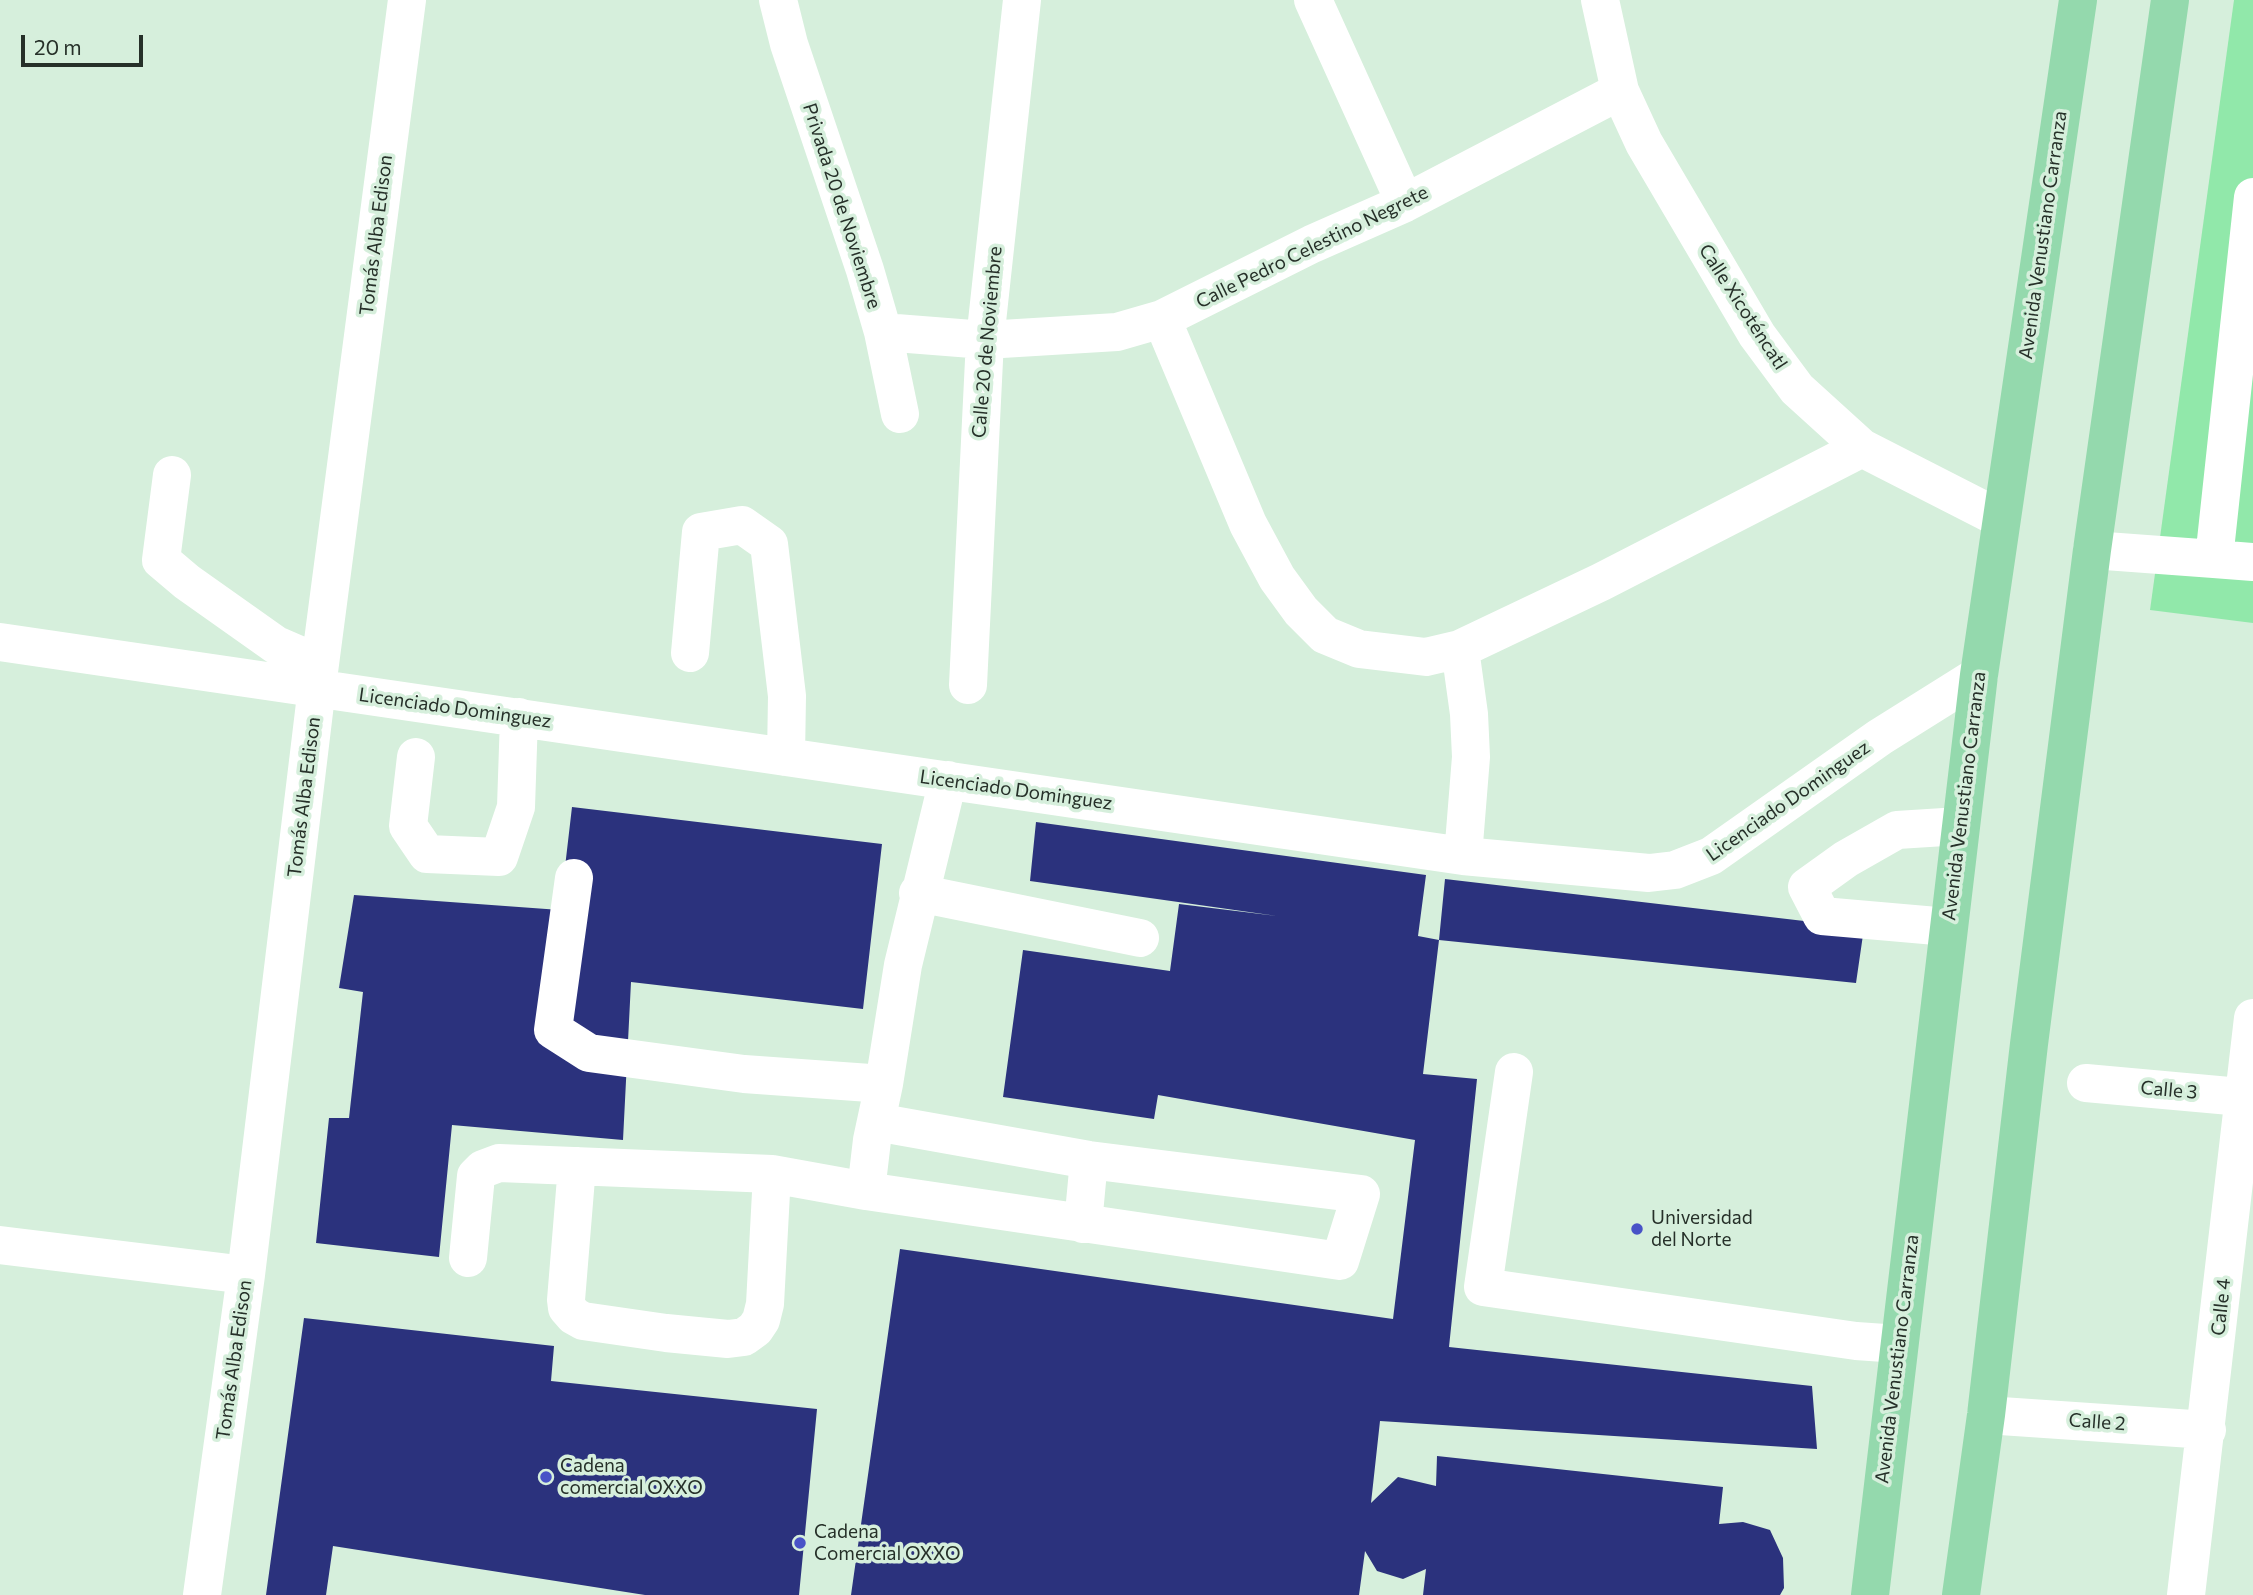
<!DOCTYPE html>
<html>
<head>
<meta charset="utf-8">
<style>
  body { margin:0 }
  #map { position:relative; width:2253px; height:1595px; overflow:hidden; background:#d6efdc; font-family:Commissioner,sans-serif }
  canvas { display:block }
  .scale { position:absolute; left:21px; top:35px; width:122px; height:32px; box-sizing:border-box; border:4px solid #263029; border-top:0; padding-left:9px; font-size:21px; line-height:24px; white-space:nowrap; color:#263029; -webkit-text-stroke:5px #d6efdc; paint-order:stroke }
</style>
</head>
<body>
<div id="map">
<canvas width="2253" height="1595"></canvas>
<div class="scale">20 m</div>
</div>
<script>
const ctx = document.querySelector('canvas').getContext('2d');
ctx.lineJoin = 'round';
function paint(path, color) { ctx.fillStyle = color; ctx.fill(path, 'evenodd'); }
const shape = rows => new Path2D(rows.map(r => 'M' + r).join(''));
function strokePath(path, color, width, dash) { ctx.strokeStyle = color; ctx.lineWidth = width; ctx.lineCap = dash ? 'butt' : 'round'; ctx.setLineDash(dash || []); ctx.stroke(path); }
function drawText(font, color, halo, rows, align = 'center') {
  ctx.font = font + ' Commissioner,sans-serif'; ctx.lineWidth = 7; ctx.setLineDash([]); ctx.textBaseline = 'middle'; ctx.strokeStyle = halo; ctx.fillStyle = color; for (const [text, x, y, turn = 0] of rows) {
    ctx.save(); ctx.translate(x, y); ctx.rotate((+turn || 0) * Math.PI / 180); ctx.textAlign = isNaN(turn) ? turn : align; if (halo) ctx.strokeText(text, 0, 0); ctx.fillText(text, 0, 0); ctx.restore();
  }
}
const green = shape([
  [2234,0,2253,0,2253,623,2150,610]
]);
const building = shape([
  [572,807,882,844,863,1009,631,982,623,1140,452,1125,439,1257,316,1243,329,1118,349,1118,363,992,339,988,354,895,560,910],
  [1036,822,1426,875,1418,936,1439,940,1423,1074,1477,1079,1449,1347,1812,1386,1817,1449,1380,1421,1371,1503,1398,1477,1436,1486,1437,1456,1723,1487,1719,1524,1743,1522,1770,1530,1783,1558,1784,1588,1780,1595,1423,1595,1426,1569,1403,1579,1377,1571,1365,1551,1359,1595,851,1595,900,1249,1393,1319,1415,1140,1158,1095,1154,1119,1003,1097,1023,950,1170,971,1179,904,1277,916,1030,881],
  [1445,879,1864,928,1856,983,1439,940],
  [304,1318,554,1346,551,1381,817,1409,799,1595,645,1595,333,1546,326,1595,266,1595]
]);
const minor = shape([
  [778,0,789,44,865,270,883,332,900,414],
  [1313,0,1405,203],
  [1600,0,1620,91,1644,143,1757,335,1797,389,1862,448,2001,519],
  [1162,319,1248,524,1277,578,1301,611,1325,635,1359,649,1426,657,1460,649,1601,582,1862,448],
  [883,332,985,340,1117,332,1162,319,1312,244,1405,203,1620,91],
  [172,475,161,560,187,582,276,645,320,664],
  [2092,550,2214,559,2253,197],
  [2214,559,2253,562],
  [0,642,1463,856,1649,873,1675,870,1711,856,1880,737,1979,675],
  [1460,649,1469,714,1471,757,1463,856],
  [690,653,701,532,742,525,769,544,787,696,786,757],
  [968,685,985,340,1022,0],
  [416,757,408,826,427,854,499,857,516,807,519,717],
  [574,878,553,1030,589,1053,744,1074,884,1084],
  [918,893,1140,938],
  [1948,927,1822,916,1807,887,1846,859,1897,830,1960,826],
  [1514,1072,1483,1287,1856,1341,1899,1344],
  [2086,1083,2253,1098],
  [577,1166,566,1300,567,1308,574,1316,583,1321,666,1333,728,1339,744,1337,755,1329,761,1320,765,1304,772,1174],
  [866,1191,1340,1261,1361,1194,1089,1160,876,1122],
  [1083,1224,1089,1160],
  [0,1245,246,1275],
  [468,1258,476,1176,483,1169,499,1163,772,1174,866,1191,872,1140,884,1084,903,965,948,780],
  [1986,1415,2207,1430],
  [202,1595,246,1275,317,687,407,0],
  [2186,1595,2253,1018]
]);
const major = shape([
  [1870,1595,1979,675,2078,0],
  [1961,1595,1986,1415,2029,1044,2092,550,2170,0]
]);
const markers = [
  [1637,1229,7,"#4852c7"],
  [546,1477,7,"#4852c7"],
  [800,1543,7,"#4852c7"]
];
const streetNames = [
  ["Privada 20 de Noviembre",842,206,72],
  ["Tomás Alba Edison",376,235,-83],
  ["Avenida Venustiano Carranza",2043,235,-82],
  ["Calle Pedro Celestino Negrete",1312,247,-26],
  ["Calle Xicoténcatl",1743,307,57],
  ["Calle 20 de Noviembre",987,342,-85],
  ["Licenciado Dominguez",455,708,8],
  ["Licenciado Dominguez",1016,790,8],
  ["Avenida Venustiano Carranza",1964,796,-83],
  ["Tomás Alba Edison",304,797,-83],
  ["Licenciado Dominguez",1788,801,-35],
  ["Calle 3",2169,1090,5],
  ["Calle 4",2221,1307,-84],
  ["Avenida Venustiano Carranza",1897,1359,-83],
  ["Tomás Alba Edison",234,1360,-82],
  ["Calle 2",2097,1422,4]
];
const poiNames = [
  ["Universidad",1651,1218],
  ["del Norte",1651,1240],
  ["Cadena",560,1466],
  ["comercial OXXO",560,1488],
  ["Cadena",814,1532],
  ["Comercial OXXO",814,1554]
];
paint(green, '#91e8aa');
paint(building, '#2b327d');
strokePath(minor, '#fff', 38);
strokePath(major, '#94d9ad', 38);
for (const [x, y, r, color] of markers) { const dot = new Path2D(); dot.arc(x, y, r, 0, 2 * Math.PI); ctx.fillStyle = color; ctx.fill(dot); strokePath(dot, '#d6efdc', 2.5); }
drawText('19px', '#263029', '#d6efdc', streetNames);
drawText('19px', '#263029', '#d6efdc', poiNames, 'left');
</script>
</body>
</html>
